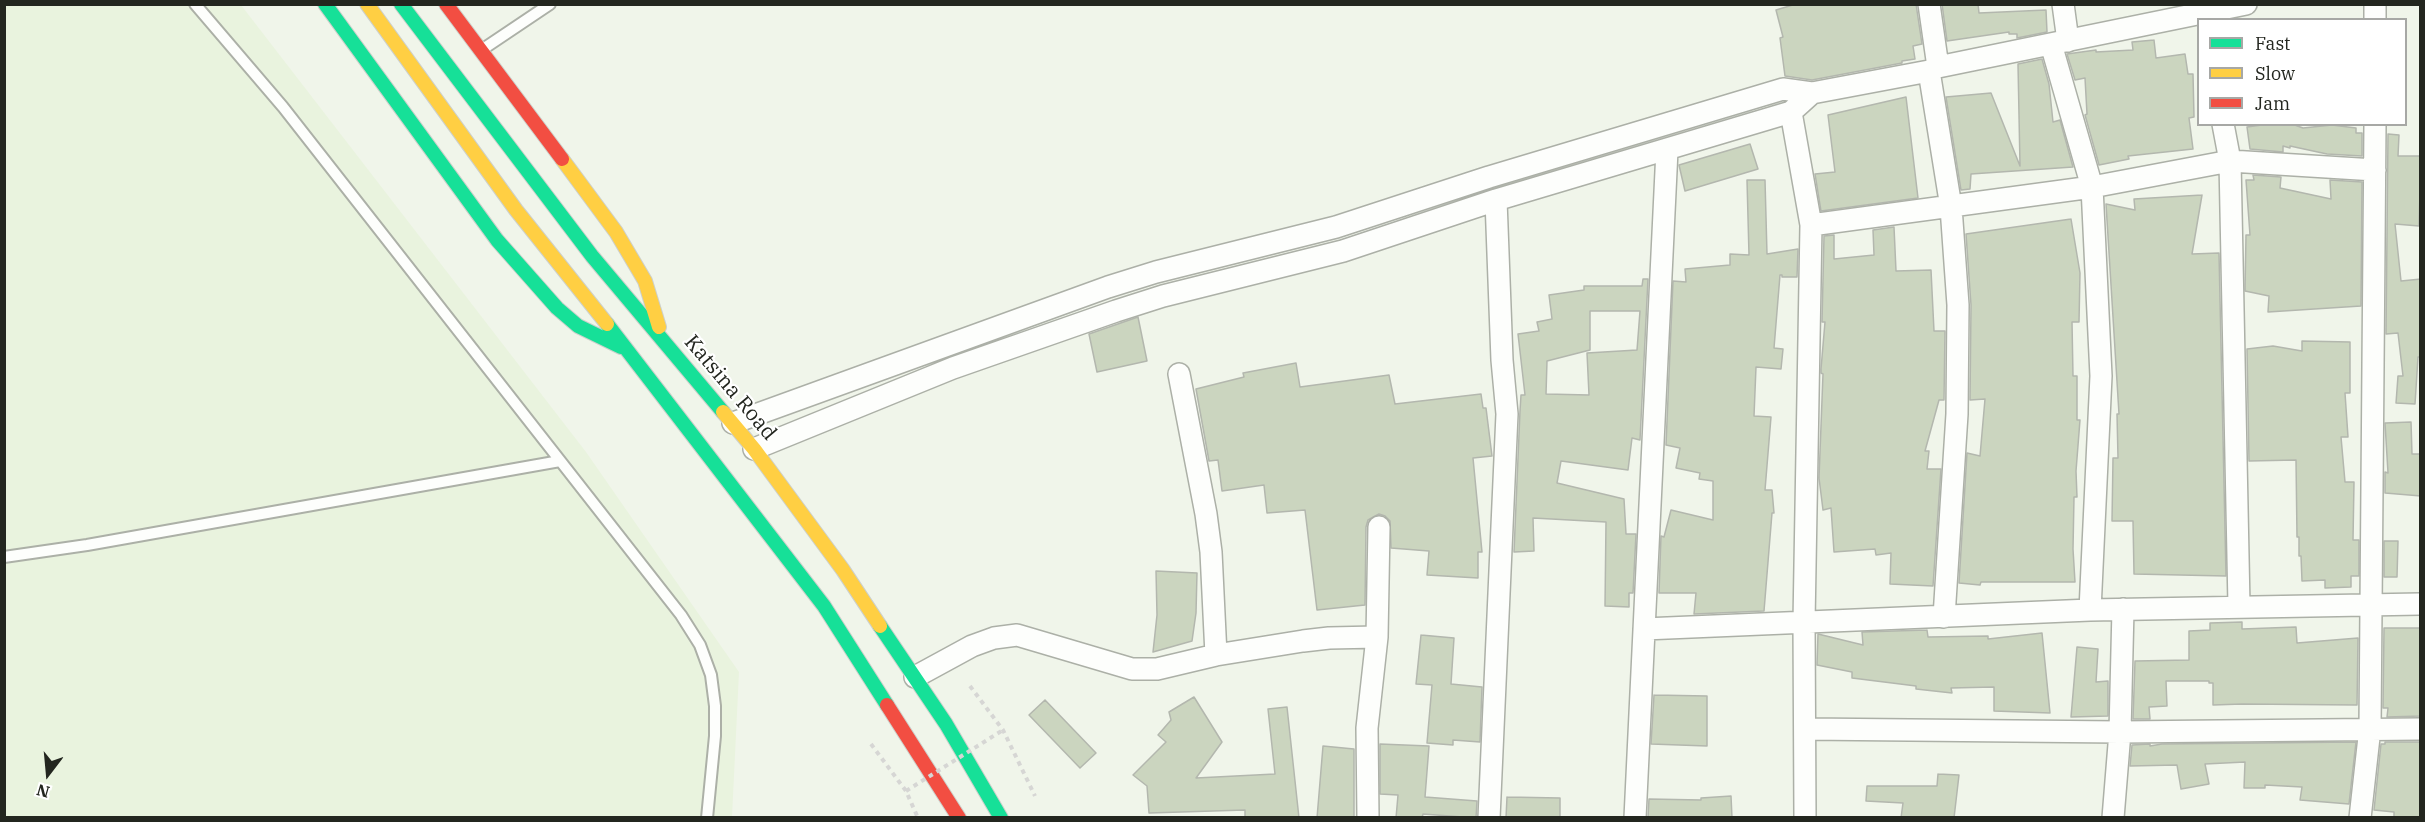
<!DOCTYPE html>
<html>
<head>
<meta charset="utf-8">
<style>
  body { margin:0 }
  #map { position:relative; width:2425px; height:822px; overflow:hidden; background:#f0f5ea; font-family:"IBM Plex Serif",serif }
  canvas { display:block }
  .frame { position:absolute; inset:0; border:6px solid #23261f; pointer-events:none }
  .legend { position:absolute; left:2197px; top:18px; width:210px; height:108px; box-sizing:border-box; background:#fff; border:2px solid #a7a8a5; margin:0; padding:8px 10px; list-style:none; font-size:18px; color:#23261f }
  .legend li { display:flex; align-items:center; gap:12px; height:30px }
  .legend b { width:30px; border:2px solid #a7a8a5 }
  .north { position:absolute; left:18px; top:744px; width:60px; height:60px; -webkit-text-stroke:4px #fff; paint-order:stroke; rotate:196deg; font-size:16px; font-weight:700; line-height:24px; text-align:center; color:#23261f }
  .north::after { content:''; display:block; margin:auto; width:21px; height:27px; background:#23261f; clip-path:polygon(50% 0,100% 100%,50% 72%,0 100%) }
</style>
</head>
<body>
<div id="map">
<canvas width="2425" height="822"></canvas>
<div class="frame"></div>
<ul class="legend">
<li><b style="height:8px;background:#16e098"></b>Fast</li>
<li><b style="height:8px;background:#ffcf43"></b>Slow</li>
<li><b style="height:8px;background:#f24e42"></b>Jam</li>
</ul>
<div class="north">N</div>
</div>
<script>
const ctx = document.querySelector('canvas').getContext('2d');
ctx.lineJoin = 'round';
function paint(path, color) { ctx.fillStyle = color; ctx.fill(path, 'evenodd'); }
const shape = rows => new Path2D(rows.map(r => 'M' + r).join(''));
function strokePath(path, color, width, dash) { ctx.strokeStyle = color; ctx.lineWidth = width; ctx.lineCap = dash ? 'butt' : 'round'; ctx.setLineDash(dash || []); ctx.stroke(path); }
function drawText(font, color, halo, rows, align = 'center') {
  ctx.font = font + ' "IBM Plex Serif",serif'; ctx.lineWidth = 4.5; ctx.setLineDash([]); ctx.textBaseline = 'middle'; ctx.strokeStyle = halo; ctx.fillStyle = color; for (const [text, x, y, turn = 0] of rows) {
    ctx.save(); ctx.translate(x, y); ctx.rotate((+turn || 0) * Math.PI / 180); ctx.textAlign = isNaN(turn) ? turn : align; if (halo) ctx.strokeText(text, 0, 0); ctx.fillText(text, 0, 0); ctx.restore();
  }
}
const built = shape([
  [5,5,241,5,586,452,739,672,732,817,5,818]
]);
const building = shape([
  [1796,4,1916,4,1922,44,1913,46,1915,59,1902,61,1902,63,1812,80,1785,76,1780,38,1783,37,1776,10,1796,4],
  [1942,4,1978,4,1979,13,2046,10,2047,32,2017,38,2017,34,2009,34,2009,32,1947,41,1942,4],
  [2154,40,2156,58,2185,54,2188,74,2193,74,2194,117,2189,118,2193,149,2128,156,2129,159,2099,165,2085,115,2087,114,2085,78,2075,80,2067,54,2096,50,2096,52,2133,50,2132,42,2154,40],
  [2042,59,2049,84,2053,122,2060,120,2073,167,1971,174,1970,189,1961,190,1946,97,1991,93,2020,166,2018,64,2042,59],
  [1906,97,1918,198,1821,211,1815,174,1835,172,1828,115,1906,97],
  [2269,124,2292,124,2303,128,2332,125,2356,128,2356,133,2362,133,2362,156,2327,154,2290,146,2290,148,2283,146,2283,152,2250,149,2247,127,2269,124],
  [2388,134,2399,135,2398,156,2421,156,2419,226,2395,224,2401,281,2421,279,2421,357,2418,357,2415,404,2396,403,2398,376,2403,376,2398,333,2386,334,2388,134],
  [1750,144,1758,169,1685,191,1679,165,1750,144],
  [2253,175,2281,177,2280,188,2331,199,2330,180,2362,182,2361,306,2268,312,2269,296,2245,291,2246,235,2250,235,2246,180,2254,180,2253,175],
  [1747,180,1765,180,1767,254,1798,249,1797,277,1782,277,1782,275,1780,275,1774,348,1783,349,1781,369,1756,367,1754,416,1771,417,1765,490,1772,490,1774,513,1772,513,1764,611,1694,614,1696,593,1659,593,1661,536,1664,537,1671,510,1713,520,1713,481,1699,479,1700,473,1676,468,1680,448,1666,445,1673,281,1686,282,1685,269,1730,265,1730,254,1749,255,1747,180],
  [2202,195,2192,254,2219,253,2226,576,2134,574,2133,521,2112,521,2113,458,2118,458,2117,414,2119,414,2106,204,2135,210,2134,199,2202,195],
  [2071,219,2080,273,2079,322,2072,322,2073,376,2077,376,2077,420,2080,420,2076,471,2077,497,2074,497,2073,549,2075,582,1981,582,1980,585,1959,583,1967,453,1980,456,1985,399,1970,400,1971,305,1966,234,2071,219],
  [1894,227,1896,271,1931,270,1934,331,1945,331,1944,400,1939,400,1925,451,1929,451,1927,469,1941,469,1933,586,1890,584,1891,553,1876,555,1875,549,1834,552,1831,508,1823,510,1819,478,1823,374,1821,373,1821,369,1825,322,1822,322,1824,236,1834,235,1834,259,1874,255,1873,230,1894,227],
  [1643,279,1648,279,1640,440,1632,438,1628,470,1561,461,1557,483,1624,499,1626,534,1636,534,1633,593,1629,593,1629,607,1605,606,1606,522,1533,518,1534,551,1514,552,1520,411,1521,395,1525,395,1518,334,1539,331,1537,322,1552,319,1549,295,1584,290,1584,286,1642,286,1643,279],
  [1590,311,1640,311,1637,350,1587,353,1589,395,1546,394,1547,361,1590,350,1590,311],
  [1138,317,1147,361,1097,372,1089,334,1138,317],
  [2302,341,2350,342,2350,393,2345,393,2348,437,2341,437,2345,482,2354,482,2353,540,2359,540,2359,576,2351,576,2351,587,2325,588,2325,580,2302,581,2301,556,2299,556,2299,537,2297,537,2296,460,2249,461,2247,349,2273,346,2302,351,2302,341],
  [1296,363,1300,387,1389,375,1395,404,1481,394,1483,408,1486,408,1492,456,1473,458,1482,552,1478,552,1478,578,1427,575,1429,551,1391,548,1390,521,1385,516,1379,514,1368,520,1366,527,1365,605,1317,610,1305,510,1267,513,1264,485,1222,491,1218,460,1209,461,1196,389,1244,377,1243,373,1296,363],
  [2411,422,2412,454,2421,454,2421,496,2385,493,2385,472,2388,473,2385,423,2411,422],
  [2384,541,2398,541,2397,577,2384,577,2384,541],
  [1156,571,1197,573,1196,613,1192,641,1153,652,1157,615,1156,571],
  [2242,622,2242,629,2296,627,2297,643,2358,638,2357,705,2242,704,2213,705,2213,683,2209,683,2209,681,2166,681,2167,706,2149,707,2150,719,2133,719,2135,661,2189,660,2189,631,2210,630,2210,623,2242,622],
  [2384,628,2421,628,2421,716,2387,717,2388,708,2383,708,2384,628],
  [1927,630,1928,637,1988,636,1988,639,2042,633,2050,713,1994,711,1994,687,1951,688,1952,693,1916,689,1916,686,1852,678,1852,672,1817,665,1818,634,1863,645,1862,632,1927,630],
  [1421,635,1454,638,1451,684,1482,687,1480,742,1453,740,1453,745,1427,743,1432,685,1416,684,1421,635],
  [2077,647,2098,649,2096,682,2108,681,2108,716,2071,717,2077,647],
  [1654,695,1707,696,1707,746,1651,744,1654,695],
  [1194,697,1222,742,1196,778,1275,774,1268,709,1287,707,1299,818,1245,818,1245,810,1149,813,1147,786,1133,775,1166,742,1158,735,1171,720,1169,712,1194,697],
  [1045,700,1096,753,1080,768,1029,715,1045,700],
  [2356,742,2349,804,2300,800,2302,787,2265,785,2265,788,2244,788,2245,762,2205,764,2209,784,2181,789,2177,765,2130,766,2132,745,2150,744,2150,746,2162,744,2356,742],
  [2385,742,2421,742,2421,818,2394,818,2394,812,2374,810,2381,744,2385,744,2385,742],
  [1380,744,1429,746,1425,797,1477,801,1476,818,1423,814,1422,818,1396,818,1398,795,1380,794,1380,744],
  [1323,746,1354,749,1354,818,1317,818,1323,746],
  [1938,774,1959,775,1954,818,1901,818,1903,803,1866,801,1867,786,1937,786,1938,774],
  [1731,796,1732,818,1648,818,1649,799,1701,800,1701,798,1731,796],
  [1507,797,1560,798,1560,818,1506,818,1507,797]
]);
const path = shape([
  [970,686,1003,730,1035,796],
  [871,744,906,791,918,818]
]);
const lane = shape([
  [195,4,283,107,681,615,700,645,711,675,715,706,715,736,707,818],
  [483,49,550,4],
  [4,557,87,545,560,461]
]);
const street = shape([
  [1929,4,1938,67],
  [2063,4,2068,41],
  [2375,4,2375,20],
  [2051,44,2092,187,2101,376,2090,610],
  [1929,71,1951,207,1958,305,1957,414,1944,617],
  [1791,112,1811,225,1804,622,1805,818],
  [2223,124,2230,161,2239,606],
  [1811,225,2092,187,2230,161,2375,170],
  [1179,374,1206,514,1211,552,1216,655],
  [733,423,1108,287,1156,272,1336,227,1489,177,1783,89,1812,93,1929,71,1938,67,2246,4],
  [754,449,953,368,1116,311,1163,296,1343,251,1496,200,1791,112,1812,93],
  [1644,629,2090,610,2420,604],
  [915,677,972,646,994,638,1017,635,1132,669,1157,669,1216,655,1303,641,1329,638,1377,637],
  [1805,729,2120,732,2420,729],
  [1368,818,1367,728,1377,637,1379,527],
  [1489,818,1507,414,1502,360,1496,200],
  [1635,818,1667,150],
  [2113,818,2120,732,2123,609],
  [2360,818,2370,728,2375,124]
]);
const fast = shape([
  [325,4,497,240,557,308,578,326,621,347],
  [401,4,592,256,723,412],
  [607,324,824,606,887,705],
  [880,626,946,724,1001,818]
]);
const slow = shape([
  [367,4,516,210,607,324],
  [562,159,616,232,645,281,659,327],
  [723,412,754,449,843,570,880,626]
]);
const jam = shape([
  [446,4,562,159],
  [887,705,959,818]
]);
const pathBridge = shape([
  [906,791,1003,730]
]);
const streetNames = [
  ["Katsina Road",730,388,50]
];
paint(built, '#e9f3de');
paint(building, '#cbd5bf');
strokePath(building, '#b3b7ae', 1.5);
strokePath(lane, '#acb0a7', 14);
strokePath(street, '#acb0a7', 24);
strokePath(fast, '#cdd0cb', 16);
strokePath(slow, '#cdd0cb', 16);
strokePath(jam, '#cdd0cb', 16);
strokePath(path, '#d6d6d4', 4, [4.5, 4.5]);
strokePath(lane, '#fdfefc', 10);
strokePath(street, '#fdfefc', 21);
strokePath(fast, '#16e098', 14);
strokePath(slow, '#ffcf43', 14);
strokePath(jam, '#f24e42', 14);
strokePath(pathBridge, '#d6d6d4', 4, [4.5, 4.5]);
drawText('21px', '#23261f', '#fff', streetNames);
</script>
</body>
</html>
